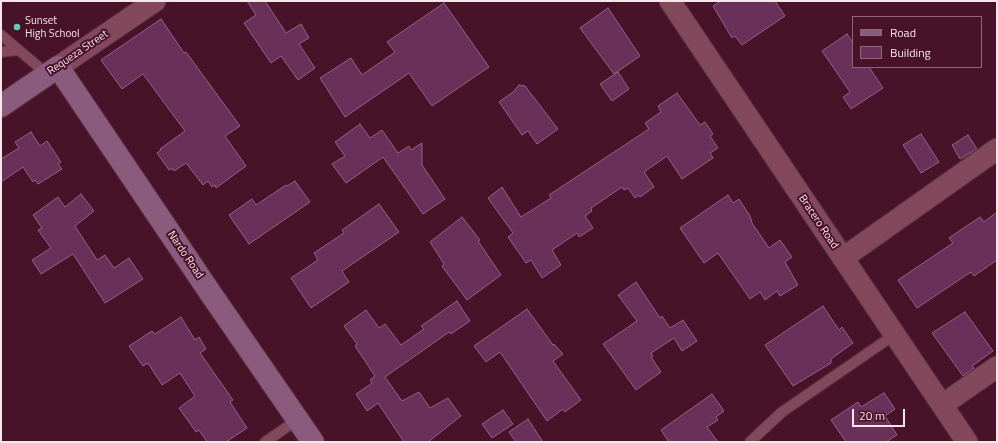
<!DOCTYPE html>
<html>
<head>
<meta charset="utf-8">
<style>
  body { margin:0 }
  #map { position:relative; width:998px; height:443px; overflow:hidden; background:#481329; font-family:"Titillium Web",sans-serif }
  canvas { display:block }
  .frame { position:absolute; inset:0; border:2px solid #fae5eb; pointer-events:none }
  .legend { position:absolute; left:852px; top:16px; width:130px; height:52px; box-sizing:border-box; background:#481329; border:1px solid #8f6777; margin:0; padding:5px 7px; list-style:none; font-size:12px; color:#fae5eb }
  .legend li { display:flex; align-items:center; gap:8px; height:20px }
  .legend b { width:20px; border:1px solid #8f6777 }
  .scale { position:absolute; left:852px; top:409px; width:53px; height:18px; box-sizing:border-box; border:2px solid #fae5eb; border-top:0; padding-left:5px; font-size:12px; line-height:14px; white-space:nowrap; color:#fae5eb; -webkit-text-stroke:3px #481329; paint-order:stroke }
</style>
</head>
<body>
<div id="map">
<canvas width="998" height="443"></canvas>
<div class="frame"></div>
<ul class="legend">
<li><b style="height:5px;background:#8a5b7c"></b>Road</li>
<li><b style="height:11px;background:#6a305a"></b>Building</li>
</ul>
<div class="scale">20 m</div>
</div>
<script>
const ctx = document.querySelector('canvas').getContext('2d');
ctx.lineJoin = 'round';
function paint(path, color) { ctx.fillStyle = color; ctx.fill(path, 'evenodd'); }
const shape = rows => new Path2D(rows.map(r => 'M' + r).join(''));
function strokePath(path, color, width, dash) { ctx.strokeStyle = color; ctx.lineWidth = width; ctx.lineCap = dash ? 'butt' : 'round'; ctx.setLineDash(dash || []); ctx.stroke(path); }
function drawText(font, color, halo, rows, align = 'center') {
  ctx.font = font + ' "Titillium Web",sans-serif'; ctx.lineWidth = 4; ctx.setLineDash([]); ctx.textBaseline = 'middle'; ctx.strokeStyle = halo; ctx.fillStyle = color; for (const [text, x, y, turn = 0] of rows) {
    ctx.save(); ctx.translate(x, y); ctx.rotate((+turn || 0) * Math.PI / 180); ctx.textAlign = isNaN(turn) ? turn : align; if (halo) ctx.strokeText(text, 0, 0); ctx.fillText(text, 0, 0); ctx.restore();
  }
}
const building = shape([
  [247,1,265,1,286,33,301,24,309,38,299,44,315,68,298,80,281,56,271,63,244,23,256,15,247,1],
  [721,1,775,1,785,16,742,45,735,36,732,38,713,6,721,1],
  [444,3,489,67,432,106,409,73,345,117,320,78,351,58,362,75,395,52,387,42,444,3],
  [608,8,640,56,614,74,580,28,608,8],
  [161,19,184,53,186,52,240,126,225,136,246,166,216,188,215,185,212,187,208,181,203,185,186,163,174,171,172,168,169,170,157,153,161,150,160,149,185,131,143,74,122,89,101,60,161,19],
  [847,34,853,43,853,67,869,67,883,88,851,109,843,97,850,92,822,51,847,34],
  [618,72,629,89,612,101,600,84,618,72],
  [519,85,525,86,558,129,537,144,528,131,522,135,499,102,513,92,519,85],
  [677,93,700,125,705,122,713,134,710,136,718,148,710,153,713,158,682,179,667,156,644,172,654,187,640,197,639,195,635,198,628,188,624,190,622,187,591,208,592,211,585,216,593,228,579,237,577,233,552,250,561,265,542,278,531,260,526,263,508,237,513,233,488,198,502,187,521,217,551,198,549,195,649,129,645,123,661,112,658,106,677,93],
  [360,124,370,138,382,130,398,153,409,146,411,150,422,143,422,165,445,199,423,214,383,157,346,183,332,164,345,156,335,142,360,124],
  [31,132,40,146,47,141,61,162,58,164,62,169,38,184,35,180,33,182,23,167,1,182,1,159,19,148,15,142,31,132],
  [921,134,939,162,921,173,903,145,921,134],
  [968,135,977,149,960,159,952,145,968,135],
  [295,181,310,202,249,244,229,215,252,199,256,205,286,185,287,186,295,181],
  [81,194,94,211,75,226,97,260,105,255,114,268,129,258,143,279,105,303,73,254,41,274,32,260,51,248,38,230,42,228,33,215,58,197,65,207,81,194],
  [728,195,733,203,739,199,750,216,752,223,769,248,780,240,792,257,785,262,798,285,780,296,777,291,765,300,760,292,750,299,718,253,704,263,680,228,728,195],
  [379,204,399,232,342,271,349,282,311,308,291,278,318,260,314,253,344,233,342,230,379,204],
  [997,212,997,260,974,276,971,272,917,308,898,280,953,243,949,238,980,217,984,222,997,212],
  [462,217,480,240,478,241,501,275,467,300,442,266,444,264,430,242,462,217],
  [636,282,660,318,662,316,670,328,683,320,697,341,682,351,674,338,651,353,653,356,651,357,661,372,636,390,603,344,637,321,618,295,636,282],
  [457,301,470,321,451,334,449,332,385,377,402,401,419,392,430,408,448,398,461,416,428,442,404,442,378,403,367,411,356,394,372,383,370,380,375,376,355,346,357,344,344,326,366,310,379,328,385,324,401,345,424,329,421,326,457,301],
  [823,306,839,330,842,327,853,343,831,359,831,363,793,386,765,345,823,306],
  [527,309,553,345,554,344,563,354,553,361,581,400,565,412,563,409,547,421,500,352,486,362,474,346,527,309],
  [965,312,993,351,972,366,974,368,963,376,932,333,965,312],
  [181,317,195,340,199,337,206,349,200,353,233,400,230,402,247,428,226,442,207,442,199,430,196,432,179,408,195,396,180,373,162,385,148,363,143,366,129,346,152,331,155,334,181,317],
  [884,393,895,409,885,416,897,435,886,442,846,442,831,420,858,402,861,407,884,393],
  [712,394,724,411,716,417,718,420,707,427,718,442,669,442,661,430,712,394],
  [503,410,513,424,492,438,482,424,503,410],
  [528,419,543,442,516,442,509,432,528,419]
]);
const lane = shape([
  [1,35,47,74],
  [1,52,18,50],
  [265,442,297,420],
  [750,442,782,412,894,335]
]);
const street = shape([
  [670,1,967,442],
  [58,67,155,1],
  [843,258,997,149],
  [942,405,997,367]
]);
const secondary = shape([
  [1,106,58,67,211,294,313,442]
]);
const markers = [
  [17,27,4,"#5dceb8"]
];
const poiNames = [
  ["Sunset",25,21],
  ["High School",25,34]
];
const streetNames = [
  ["Requeza Street",78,53,-34],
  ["Bracero Road",818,222,56],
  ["Nardo Road",185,255,56]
];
paint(building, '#6a305a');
strokePath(building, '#966186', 1);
strokePath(lane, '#593241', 12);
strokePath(street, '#593241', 23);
strokePath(secondary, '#593241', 24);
strokePath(lane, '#83485c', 10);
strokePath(street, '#83485c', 21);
strokePath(secondary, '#8a5b7c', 22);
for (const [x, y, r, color] of markers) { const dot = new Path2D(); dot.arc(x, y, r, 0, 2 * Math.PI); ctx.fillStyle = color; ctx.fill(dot); strokePath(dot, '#481329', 1.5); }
drawText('11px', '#fae5eb', '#481329', poiNames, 'left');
drawText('11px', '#fae5eb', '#481329', streetNames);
</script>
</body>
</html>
